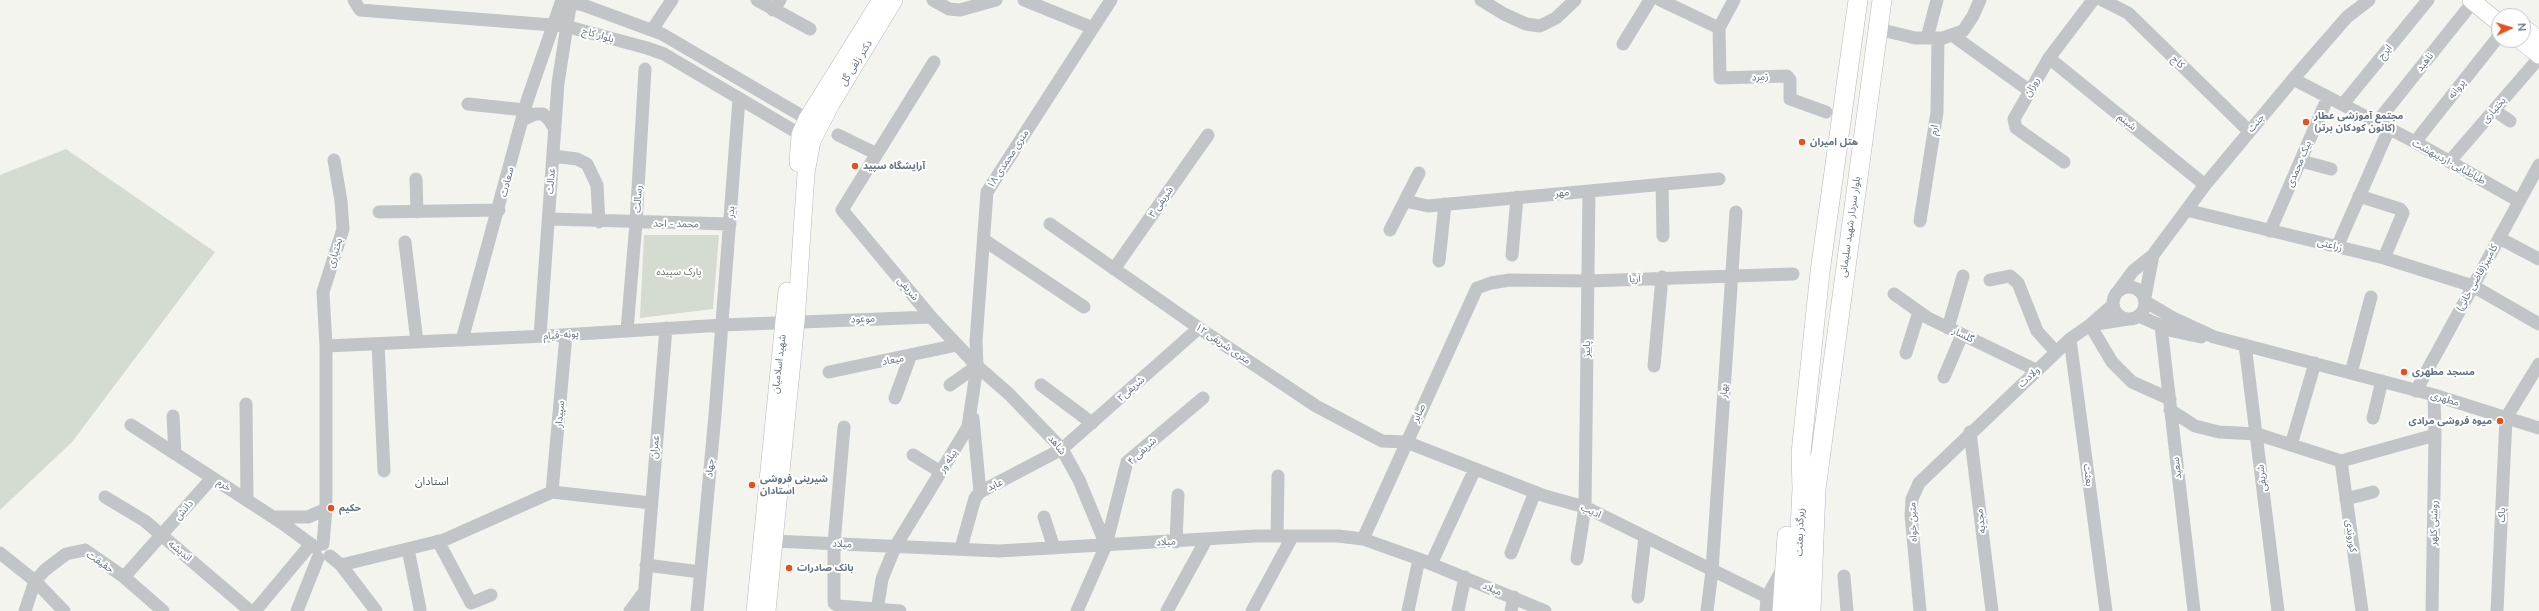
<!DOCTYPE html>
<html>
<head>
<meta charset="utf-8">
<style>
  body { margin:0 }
  #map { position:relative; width:2539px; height:611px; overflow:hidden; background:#f4f4ef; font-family:Mulish,sans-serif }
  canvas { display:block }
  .north { position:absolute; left:2491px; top:8px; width:40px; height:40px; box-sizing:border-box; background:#fff; border:1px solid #c0c7cd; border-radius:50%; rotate:86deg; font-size:11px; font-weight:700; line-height:16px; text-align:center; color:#627381 }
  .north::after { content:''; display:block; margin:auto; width:14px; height:18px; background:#e4511f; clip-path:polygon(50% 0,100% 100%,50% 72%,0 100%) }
</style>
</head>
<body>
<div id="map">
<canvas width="2539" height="611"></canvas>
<div class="north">N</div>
</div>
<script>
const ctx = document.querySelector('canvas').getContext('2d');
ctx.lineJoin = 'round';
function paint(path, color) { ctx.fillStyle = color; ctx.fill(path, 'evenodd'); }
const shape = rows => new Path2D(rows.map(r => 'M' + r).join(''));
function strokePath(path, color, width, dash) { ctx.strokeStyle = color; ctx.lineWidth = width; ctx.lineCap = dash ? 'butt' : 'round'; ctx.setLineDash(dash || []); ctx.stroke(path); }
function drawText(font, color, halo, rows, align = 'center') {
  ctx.font = font + ' Mulish,"Noto Sans Arabic",sans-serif'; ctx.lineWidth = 4; ctx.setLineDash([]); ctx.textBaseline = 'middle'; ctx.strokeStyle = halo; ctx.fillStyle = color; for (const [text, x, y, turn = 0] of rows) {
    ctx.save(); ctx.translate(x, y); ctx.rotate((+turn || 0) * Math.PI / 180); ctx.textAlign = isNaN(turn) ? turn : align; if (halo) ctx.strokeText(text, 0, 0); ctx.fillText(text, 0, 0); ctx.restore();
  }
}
const green = shape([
  [66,149,215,252,72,442,0,510,0,175],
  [644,235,719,235,713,309,640,318]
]);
const minor = shape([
  [354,0,360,10,565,26,647,48,664,54,808,139],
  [757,0,810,29],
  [933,0,949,9,960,10,996,0],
  [1024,0,1093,28],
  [1481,0,1504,14,1526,24,1540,26,1556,18,1575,0],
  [1660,0,1719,28],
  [1734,0,1719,28,1720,78,1787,76,1790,80,1790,99,1826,112],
  [2102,0,2128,13,2249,131],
  [564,1,583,5,662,34,814,123],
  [773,10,780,0],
  [1878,29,1915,38,1943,38,1963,31,1973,16,1980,0],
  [652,30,672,0],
  [1952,35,2030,91],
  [1927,38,1937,0],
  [1623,44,1650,0],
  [2049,58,2205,185],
  [934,62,842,210,931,317,977,366,1009,394,1062,449,1079,480,1106,545],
  [2293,79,2415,142,2519,201],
  [468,104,525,110],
  [2343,104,2428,0],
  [2494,110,2510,121],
  [522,120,535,114,543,114,550,121,555,129],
  [2377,122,2473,2],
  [838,135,877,154],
  [2415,142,2499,36],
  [553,156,577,159,587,164,597,185,599,222],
  [2301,161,2331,169],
  [2450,161,2539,58],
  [2064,162,2016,128,2014,119,2049,58,2093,0],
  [416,179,417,212],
  [1662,184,1663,236],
  [2359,196,2400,209,2403,213,2384,258],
  [1405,201,1428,206,1719,179],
  [2186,210,2384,258,2473,286,2539,324],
  [379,212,499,210],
  [549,219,730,224],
  [1920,221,1937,112,1938,38],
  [1050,224,1199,328,1316,406,1382,441,1406,442,1545,496,1585,507,1767,597],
  [1390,230,1419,173],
  [2270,231,2328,97],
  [2499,238,2539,259],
  [984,240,1084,307],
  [405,242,417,342],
  [2337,247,2389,129],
  [1512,255,1517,197],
  [1439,261,1445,204],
  [1114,269,1208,135],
  [1990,280,2010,276,2018,283,2037,331,2056,352],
  '2113 303a16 16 0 1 1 32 0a16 16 0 1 1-32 0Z',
  [2119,290,2133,271,2153,255,2205,185,2300,71,2347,17,2369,0],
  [1894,294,1928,318,2036,370],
  [2145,297,2153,255],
  [2146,302,2175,319,2214,337,2434,395,2539,428],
  [2113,305,2090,325,2128,319],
  [2139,316,2173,331,2201,337],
  [2161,326,2194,611],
  [1948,328,1963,276],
  [627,330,636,223,645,69],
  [540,336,558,83,571,0],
  [2070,339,2106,611],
  [462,340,527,101,562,0],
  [378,344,384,471],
  [2245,345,2278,611],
  [326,346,546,336,723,325,931,317],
  [1906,353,1919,312],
  [1654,366,1662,277],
  [829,372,957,345],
  [2351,373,2371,297],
  [1944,377,1962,335],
  [950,385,977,366],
  [1041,385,1092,423],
  [2416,391,2539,165],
  [895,398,910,357],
  [246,404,247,500],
  [2170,410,2195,426,2219,432,2257,434,2341,461,2435,435,2434,395],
  [173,416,175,454],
  [973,418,980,492],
  [2373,418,2382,381],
  [131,425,282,523,316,548],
  [844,427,834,544,834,603,838,606,900,611],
  [1970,432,1992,611],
  [2291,445,2315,363],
  [913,455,941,472],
  [2341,461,2362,611],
  [552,492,566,335],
  [105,497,145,521,250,611],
  [2346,499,2373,492],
  [273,517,308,517,326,509],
  [1044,517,1054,548],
  [1277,536,1278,476],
  [1363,539,1477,288,1491,283,1510,280,1589,281,1793,274],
  [438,541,471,603,491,595],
  [773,541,999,551,1255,536,1338,536,1363,539,1419,559,1545,611],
  [1176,542,1178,495],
  [323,544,326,509,326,346,323,292,343,229,341,201,334,160],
  [961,548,975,498,980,492,1062,449,1199,328],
  [408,549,420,609],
  [0,553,35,581,64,611],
  [1511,553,1535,492],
  [330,556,341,565,376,611],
  [1577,559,1585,507,1589,191],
  [1431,564,1475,469],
  [341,565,444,540,552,492,651,503],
  [646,565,700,572],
  [1844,576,1847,611],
  [124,577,212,478],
  [1638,597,1645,537],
  [25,611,35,581,45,570,66,554,85,550,124,577,163,611],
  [255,611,311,544],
  [297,611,318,558],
  [630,611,644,592],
  [643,611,666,328],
  [697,611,715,415,739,99],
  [877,611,882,579,895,547,968,427,977,366,976,341,987,192,1111,0],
  [1077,611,1106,545,1127,462,1203,398],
  [1167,611,1206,540],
  [1252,611,1292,537],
  [1408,611,1419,559],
  [1458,611,1465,577],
  [1511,611,1514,597],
  [1707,611,1712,571,1736,212],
  [1766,611,1767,597,1782,570],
  [1920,611,1911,515,1912,499,1919,483,2070,339,2090,325,2112,362,2132,382,2170,399],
  [2432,611,2435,435],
  [2497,611,2506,418,2539,364]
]);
const major = shape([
  [2471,0,2499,23],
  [2523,27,2539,40],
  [2520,40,2539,55],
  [798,163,800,135,807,119,881,0],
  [755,611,787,291],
  [767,611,796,322,806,173,812,141,831,104,894,0]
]);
const highway = shape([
  [1782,611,1787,536],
  [1796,611,1802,489,1801,453,1820,272,1858,0],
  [1811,611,1816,489,1882,0]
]);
const markers = [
  [2306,122,4,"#e4511f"],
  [1802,142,4,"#e4511f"],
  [855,166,4,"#e4511f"],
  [2404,372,4,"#e4511f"],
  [2500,421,4,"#e4511f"],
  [752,485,4,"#e4511f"],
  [331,508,4,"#e4511f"],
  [789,568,4,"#e4511f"]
];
const streetNames = [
  ["بلوار کاج",598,35,16],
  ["ایرج",2385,52,-51],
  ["کاج",2178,62,44],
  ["ناهید",2425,62,-52],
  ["دکتر زلفی گل",856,63,-58],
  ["زمرد",1760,77,-3],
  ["روژان",2032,87,-60],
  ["پروانه",2457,89,-52],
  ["بختیاری",2494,110,-49],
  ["شبنم",2127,122,39],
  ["جنت",2256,123,-50],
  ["ارم",1934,130,-81],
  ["۱۸ متری محمدی",1008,159,-57],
  ["طباطبایی-اردیبهشت",2449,162,29],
  ["بیک محمدی",2299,164,-67],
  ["عدالت",551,181,-86],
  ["سعادت",507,182,-75],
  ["مهر",1562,193,-5],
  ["رسالت",638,199,-87],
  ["شریفی ۳",1161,202,-55],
  ["بدر",731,212,-86],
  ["محمد - احد",676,224,1],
  ["بلوار سردار شهید سلیمانی",1850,227,-82],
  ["زراعتی",2330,245,14],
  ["بختیاری",335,253,-73],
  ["کامبیز(قاضی خانی)",2477,278,-61],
  ["آریا",1635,279,-3],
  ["شریفی",908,289,50],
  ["موعود",863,319,-2],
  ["پونه-قیام",561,335,-4],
  ["گلسار",1963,335,26],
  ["۱۲ متری شریفی",1223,344,34],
  ["پاییز",1587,349,-89],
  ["میعاد",893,360,-11],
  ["شهید اسلامیان",779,364,-83],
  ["ولادت",2029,377,-43],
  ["شریفی۲",1131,389,-41],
  ["بهار",1724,391,-86],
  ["مطهری",2445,399,17],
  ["صابر",1419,413,-65],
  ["سپیدار",560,414,-85],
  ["شاهد",1057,445,51],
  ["عمران",655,447,-85],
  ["شریفی ۴",1142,451,-43],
  ["پیله ور",948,461,-58],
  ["جهاد",710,468,-85],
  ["سعید",2177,468,-97],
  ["بعثت",2088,475,83],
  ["شریفی",2262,478,-97],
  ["خرم",224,485,33],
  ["عابد",995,485,-25],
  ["دانش",184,510,-48],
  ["ادیب",1591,511,24],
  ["پاک",2502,515,-88],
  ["مجدیه",1981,521,-97],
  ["متین خواه",1913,522,-92],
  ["روشنی کلهر",2434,523,-89],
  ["زیرگذر بعثت",1800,532,-88],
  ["کوروندی",2351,536,82],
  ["میلاد",1166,542,-3],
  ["میلاد",842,544,3],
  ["اندیشه",180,551,40],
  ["حقیقت",100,562,34],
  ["میلاد",1492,589,22]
];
const poiNames = [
  ["مجتمع آموزشی عطار",2314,116],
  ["(کانون کودکان برتر)",2314,128],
  ["هتل امیران",1810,142],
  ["آرایشگاه سپید",863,166],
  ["مسجد مطهری",2412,372],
  ["میوه فروشی مرادی",2492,421,"right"],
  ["شیرینی فروشی",760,479],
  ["استادان",760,491],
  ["حکیم",339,508],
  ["بانک صادرات",797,568]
];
const parkNames = [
  ["پارک سپیده",679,272]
];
const neighbourhoodNames = [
  ["استادان",432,482]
];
paint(green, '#d4dbd1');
strokePath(major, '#b4b8bc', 18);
strokePath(highway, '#b4b7ba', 20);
strokePath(minor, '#c1c5c8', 13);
strokePath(major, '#fff', 17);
strokePath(highway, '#fff', 19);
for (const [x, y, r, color] of markers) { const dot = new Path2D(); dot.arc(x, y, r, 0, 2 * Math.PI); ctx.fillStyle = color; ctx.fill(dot); strokePath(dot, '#fff', 1.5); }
drawText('10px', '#627381', '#fff', streetNames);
drawText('bold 10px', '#627381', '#fff', poiNames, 'left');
drawText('10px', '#657861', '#fff', parkNames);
drawText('11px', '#505c66', '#fff', neighbourhoodNames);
</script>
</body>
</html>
